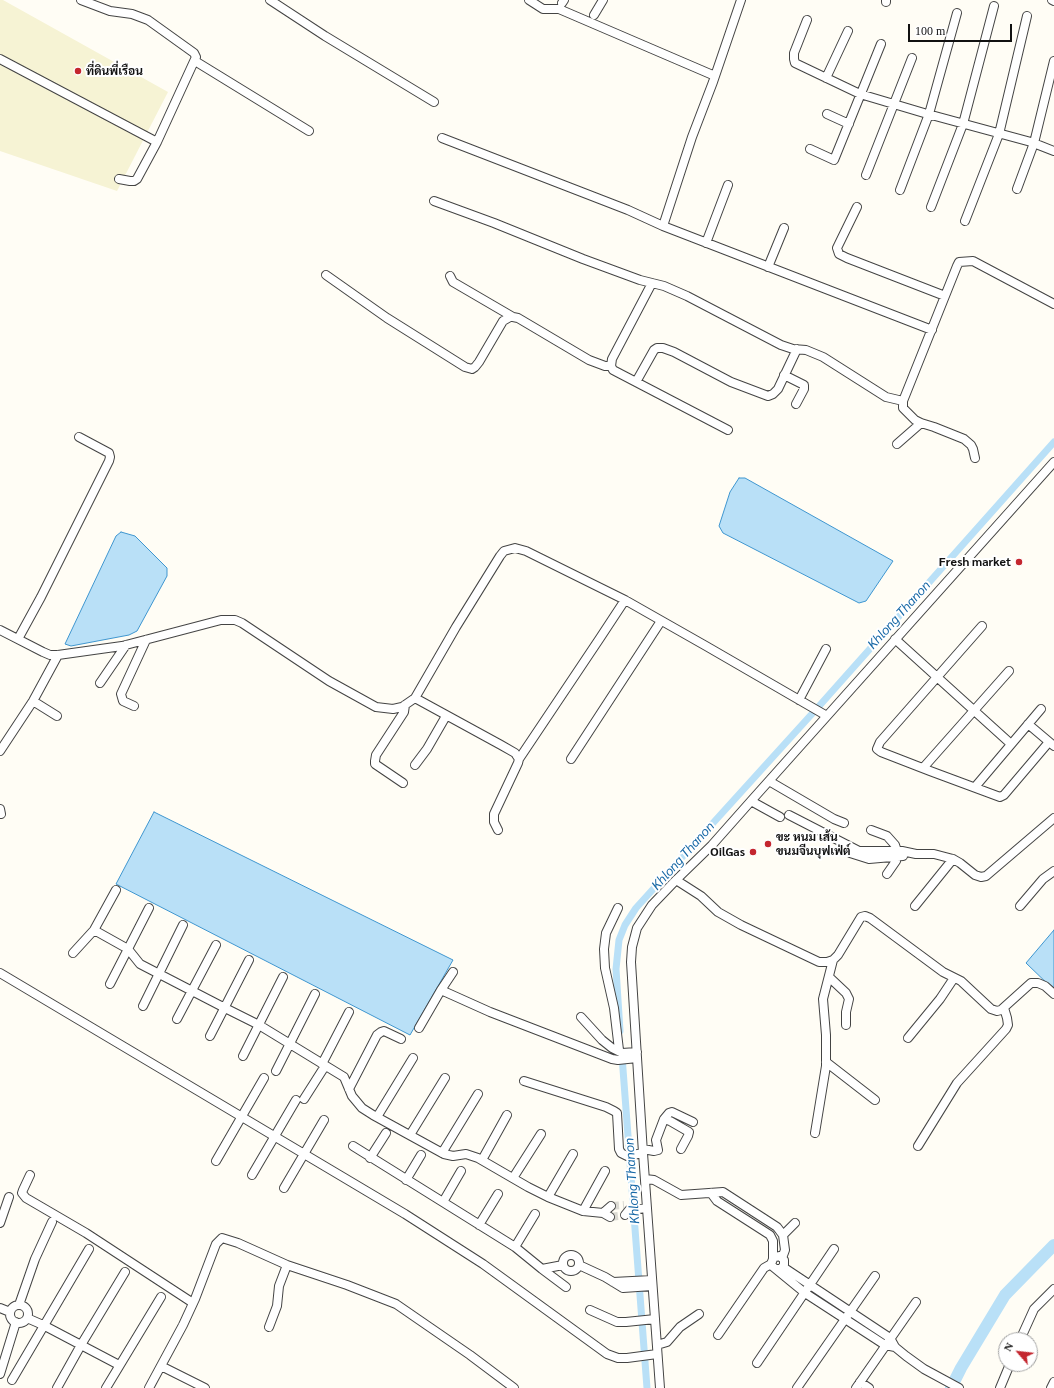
<!DOCTYPE html>
<html>
<head>
<meta charset="utf-8">
<style>
  body { margin:0 }
  #map { position:relative; width:1054px; height:1388px; overflow:hidden; background:#fffdf5; font-family:Georgia,serif }
  canvas { display:block }
  .north { position:absolute; left:998px; top:1332px; width:40px; height:40px; box-sizing:border-box; background:#fff; border:1px solid #a0a0a0; border-radius:50%; rotate:298deg; font-size:11px; font-weight:700; line-height:16px; text-align:center; color:#111 }
  .north::after { content:''; display:block; margin:auto; width:14px; height:18px; background:#c4262e; clip-path:polygon(50% 0,100% 100%,50% 72%,0 100%) }
  .scale { position:absolute; left:908px; top:24px; width:104px; height:18px; box-sizing:border-box; border:2px solid #111; border-top:0; padding-left:5px; font-size:12px; line-height:14px; white-space:nowrap; color:#111; -webkit-text-stroke:3px #fff; paint-order:stroke }
</style>
</head>
<body>
<div id="map">
<canvas width="1054" height="1388"></canvas>
<div class="north">N</div>
<div class="scale">100 m</div>
</div>
<script>
const ctx = document.querySelector('canvas').getContext('2d');
ctx.lineJoin = 'round';
function paint(path, color) { ctx.fillStyle = color; ctx.fill(path, 'evenodd'); }
const shape = rows => new Path2D(rows.map(r => 'M' + r).join(''));
function strokePath(path, color, width, dash) { ctx.strokeStyle = color; ctx.lineWidth = width; ctx.lineCap = dash ? 'butt' : 'round'; ctx.setLineDash(dash || []); ctx.stroke(path); }
function drawText(font, color, halo, rows, align = 'center') {
  ctx.font = font + ' Georgia,Sarabun,serif'; ctx.lineWidth = 4; ctx.setLineDash([]); ctx.textBaseline = 'middle'; ctx.strokeStyle = halo; ctx.fillStyle = color; for (const [text, x, y, turn = 0] of rows) {
    ctx.save(); ctx.translate(x, y); ctx.rotate((+turn || 0) * Math.PI / 180); ctx.textAlign = isNaN(turn) ? turn : align; if (halo) ctx.strokeText(text, 0, 0); ctx.fillText(text, 0, 0); ctx.restore();
  }
}
const farmland = shape([
  [0,0,3,0,168,92,117,191,0,151]
]);
const water = shape([
  [739,478,745,478,893,561,866,601,859,603,723,533,719,526,730,492,739,478],
  [121,532,135,536,167,568,167,576,137,631,129,635,71,646,65,644,116,536,121,532],
  [154,812,453,960,410,1035,116,884,154,812],
  [1054,930,1054,990,1026,963,1054,930]
]);
const canal = shape([
  [620,1031,616,969,619,940,625,925,636,908,820,705,1054,442],
  [622,1056,647,1388]
]);
const river = shape([
  [951,1388,961,1368,1005,1295,1054,1245]
]);
const minorTunnel = shape([
  [611,1206,624,1205],
  [610,1217,625,1215]
]);
const minor = shape([
  [81,0,110,11,132,14,148,20,194,53,196,57,157,142,137,179,134,181,130,181,119,179],
  [270,0,325,36,434,102],
  [529,0,543,9,559,9,715,76],
  [886,0,886,2],
  [1052,0,1054,1],
  [562,3,564,0],
  [594,15,603,0],
  [807,20,794,53,794,59,795,63,860,94,924,113,1031,142,1054,151],
  [0,59,157,142],
  [195,61,309,131],
  [826,78,848,31],
  [827,114,849,124],
  [442,138,628,210,663,226,932,330],
  [810,149,834,160,881,44],
  [866,175,912,58],
  [1017,189,1034,143,1054,61],
  [900,190,929,114,957,13],
  [434,201,494,223,583,259,640,280,664,286,687,296,781,345,793,349,806,350,823,357,886,397,903,401],
  [857,207,837,248,839,254,847,258,945,296],
  [931,207,963,124,994,6],
  [965,221,999,134,1027,16],
  [663,226,692,137,713,82,741,0],
  [706,243,728,185],
  [768,267,784,228],
  [326,275,387,318,465,367,472,369,475,367,479,362,503,321,510,317,513,317,518,318,589,360,605,366,611,366],
  [450,276,453,282,513,317],
  [652,283,612,359,611,366,613,370,728,430],
  [784,375,804,385,804,389,796,404],
  [636,382,654,350,657,348,663,348,674,352,731,382,768,396,773,394,778,389,797,349],
  [897,444,921,423],
  [975,458,973,449,971,445,964,439,934,427,921,423,915,420,903,408,903,401,957,266,959,262,973,261,1054,304],
  [982,626,880,742,877,749,881,752,930,771,1000,797,1004,795,1049,742],
  [0,630,43,652,50,655,58,655,122,646,221,620,235,620,242,623,329,681,376,707,393,709,402,707,415,698,456,627,500,556,504,551,515,548,526,551,625,600,706,646,827,716],
  [18,639,41,597,109,461,110,457,109,453,79,437],
  [895,639,1011,744],
  [100,683,126,645],
  [415,698,501,745,515,753,519,759,518,763,494,814,494,822,498,830],
  [799,700,826,649],
  [33,701,57,716],
  [134,706,123,701,121,694,146,640],
  [1028,724,1054,746],
  [0,751,33,701,58,655],
  [519,759,600,638,625,600],
  [571,759,661,621],
  [415,765,427,749,446,716],
  [923,768,1009,671],
  [769,781,834,819,844,823],
  [403,783,375,764,375,761,376,755,404,712,405,705],
  [975,787,1041,709],
  [751,801,780,817],
  [0,809,1,814],
  [789,815,859,851,902,851,916,854,934,854,953,859,960,863,975,875,981,877,986,876,1054,818],
  [871,830,887,836,895,845,897,851,896,861,887,874],
  [850,853,869,859,903,856],
  [676,880,701,896,718,912,741,925,819,962,827,962,833,960,838,955,861,917,865,916,870,918,943,972,961,981,991,1009,997,1011,1001,1010,1031,983,1038,983,1045,986,1054,994],
  [915,906,953,859],
  [1020,906,1043,879,1054,871],
  [618,908,606,933,604,949,605,968,614,1008,619,1050],
  [94,930,128,949,140,964,225,1008,259,1025,344,1077,352,1096,362,1108,373,1115,444,1154,453,1156,466,1154,478,1158,528,1187,548,1197,583,1211,603,1213,610,1217],
  [73,953,94,930,116,890],
  [0,973,405,1214,483,1264,607,1354,618,1358,627,1358,657,1354],
  [829,977,846,993,849,999,846,1012,846,1025],
  [110,984,149,908],
  [441,990,453,972],
  [143,1006,183,925],
  [581,1017,602,1040,612,1048,622,1053,637,1052],
  [177,1019,216,945],
  [419,1028,441,990,490,1012,612,1059,618,1060,637,1058],
  [210,1036,249,960],
  [908,1038,940,999,954,978],
  [243,1056,283,977],
  [826,1062,875,1100],
  [322,1064,349,1012],
  [276,1071,315,994],
  [524,1081,606,1107,614,1111,617,1113,619,1149,621,1153,627,1156,643,1153],
  [349,1089,377,1035,381,1032,384,1031,401,1039],
  [304,1099,325,1066],
  [377,1117,413,1058],
  [664,1119,669,1113,672,1112,693,1122],
  [815,1133,826,1066,826,1035,823,999,833,960],
  [410,1135,445,1078],
  [353,1146,515,1247,542,1269,563,1265],
  [918,1146,957,1083,1006,1029,1008,1025,1007,1018,1004,1008],
  [643,1149,654,1151,658,1150,656,1140,664,1119,670,1121,689,1132,688,1136,681,1149],
  [442,1153,478,1094],
  [370,1158,386,1133],
  [482,1160,507,1115],
  [216,1161,264,1078],
  [30,1175,23,1190,22,1193,26,1198,86,1233,193,1303],
  [252,1175,296,1100],
  [513,1178,541,1134],
  [645,1179,654,1180,681,1195,723,1192,777,1227,783,1235,785,1250,782,1258],
  [406,1180,421,1155],
  [284,1188,324,1120],
  [711,1193,717,1201,770,1235,773,1241,773,1259],
  [548,1197,573,1154],
  [443,1202,461,1171],
  [583,1211,605,1171],
  [603,1213,611,1206],
  [625,1215,629,1210,647,1208],
  [0,1223,9,1197],
  [479,1225,498,1194],
  [783,1235,795,1223],
  [515,1247,535,1214],
  '563 1263a8 8 0 1 1 16 0a8 8 0 1 1-16 0Z',
  [579,1265,605,1277,623,1288,652,1286],
  [783,1267,890,1338,895,1347,906,1356,924,1369,959,1388],
  [542,1269,566,1287],
  [776,1269,781,1269,784,1265,784,1260,780,1256,775,1257,773,1259,771,1264,772,1266,805,1293,885,1345,895,1347],
  [613,1282,652,1280],
  [19,1305,35,1259,52,1222],
  '10 1314a9 9 0 1 1 18 0a9 9 0 1 1-18 0Z',
  [0,1308,10,1312],
  [590,1310,617,1322,626,1322,655,1319],
  [27,1318,43,1325,119,1365],
  [269,1327,277,1306,279,1286,287,1265],
  [718,1335,764,1268,771,1264],
  [1020,1340,1034,1309,1054,1289],
  [657,1345,667,1342,680,1327,699,1314],
  [757,1363,834,1249],
  [161,1366,205,1388],
  [0,1374,16,1322],
  [12,1380,89,1249],
  [860,1382,869,1388],
  [57,1388,81,1345,125,1272],
  [106,1388,161,1297],
  [149,1388,183,1325,195,1299,216,1244,222,1238,238,1243,287,1265,347,1285,396,1304,470,1355,514,1388],
  [660,1388,643,1153,631,962,632,947,637,928,652,905,676,880,712,845,751,801,1054,462],
  [797,1388,875,1276],
  [856,1388,916,1302],
  [1000,1388,1010,1364],
  [1051,1388,1054,1382]
]);
const markers = [
  [78,71,4,"#c4262e"],
  [1019,562,4,"#c4262e"],
  [768,844,4,"#c4262e"],
  [753,852,4,"#c4262e"]
];
const poiNames = [
  ["ที่ดินพี่เรือน",86,71],
  ["Fresh market",1011,562,"right"],
  ["ขะ หนม เส้น",776,837],
  ["ขนมจีนบุฟเฟ่ต์",776,851],
  ["OilGas",745,852,"right"]
];
const waterNames = [
  ["Khlong Thanon",899,615,-48],
  ["Khlong Thanon",683,856,-48],
  ["Khlong Thanon",632,1181,-94]
];
paint(farmland, '#f6f3d4');
paint(water, '#b9e0f7');
strokePath(water, '#3f96cf', 1);
strokePath(canal, '#b9e0f7', 7);
strokePath(river, '#b9e0f7', 12);
strokePath(minorTunnel, '#dbdad3', 8, [8, 4]);
strokePath(minor, '#444', 10);
strokePath(minor, '#fff', 8);
for (const [x, y, r, color] of markers) { const dot = new Path2D(); dot.arc(x, y, r, 0, 2 * Math.PI); ctx.fillStyle = color; ctx.fill(dot); strokePath(dot, '#fff', 1.5); }
drawText('bold 12px', '#111', '#fff', poiNames, 'left');
drawText('italic 13px', '#1768a6', '#fff', waterNames);
</script>
</body>
</html>
